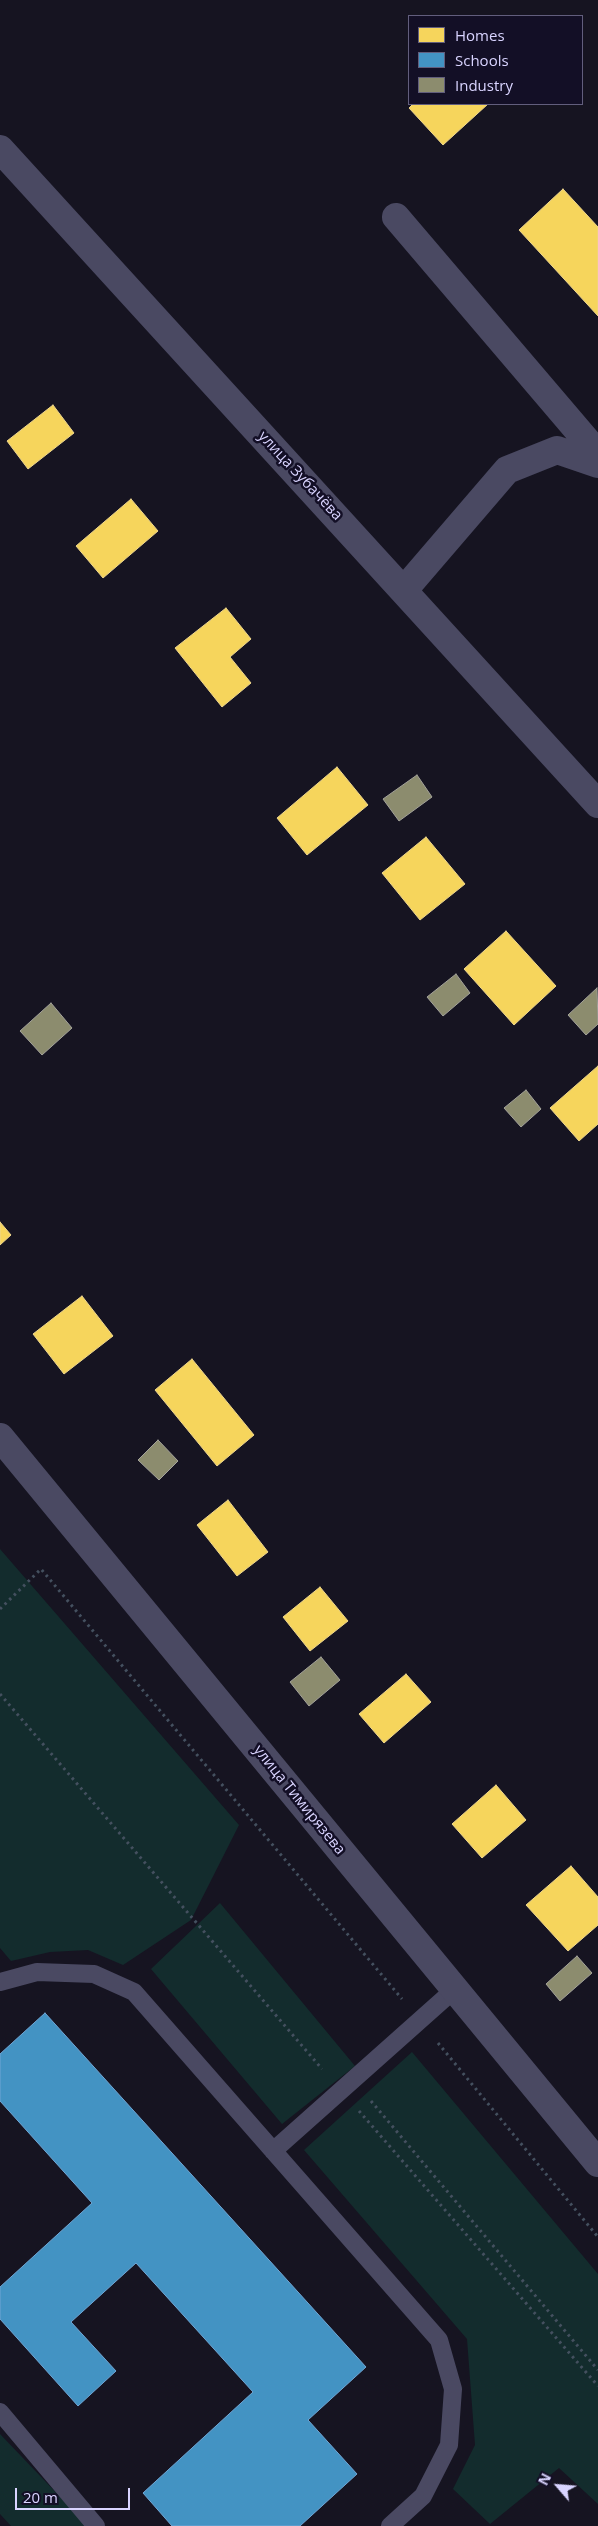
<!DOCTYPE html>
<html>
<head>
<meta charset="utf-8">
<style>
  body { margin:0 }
  #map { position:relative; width:598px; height:2526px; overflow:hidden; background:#161421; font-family:"Open Sans",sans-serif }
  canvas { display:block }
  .legend { position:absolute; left:408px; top:15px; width:175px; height:90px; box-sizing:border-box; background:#130f26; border:1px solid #625e7d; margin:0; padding:6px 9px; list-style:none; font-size:15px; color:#d9d4ff }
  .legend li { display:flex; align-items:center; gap:10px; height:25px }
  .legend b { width:25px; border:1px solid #625e7d }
  .north { position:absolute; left:533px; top:2461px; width:50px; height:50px; -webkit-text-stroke:4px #130f26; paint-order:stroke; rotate:297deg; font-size:14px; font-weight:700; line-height:20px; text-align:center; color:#d9d4ff }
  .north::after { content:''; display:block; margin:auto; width:18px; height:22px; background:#d9d4ff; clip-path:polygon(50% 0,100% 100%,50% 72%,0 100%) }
  .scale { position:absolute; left:15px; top:2488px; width:115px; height:22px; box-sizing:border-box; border:2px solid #d9d4ff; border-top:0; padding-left:6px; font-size:15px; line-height:18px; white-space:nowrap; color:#d9d4ff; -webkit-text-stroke:4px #130f26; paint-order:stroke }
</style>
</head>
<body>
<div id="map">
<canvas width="598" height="2526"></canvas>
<ul class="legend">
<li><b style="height:14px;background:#f6d55c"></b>Homes</li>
<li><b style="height:14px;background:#4393c3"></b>Schools</li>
<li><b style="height:14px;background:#8c8c6e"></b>Industry</li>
</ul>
<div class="north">N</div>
<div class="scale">20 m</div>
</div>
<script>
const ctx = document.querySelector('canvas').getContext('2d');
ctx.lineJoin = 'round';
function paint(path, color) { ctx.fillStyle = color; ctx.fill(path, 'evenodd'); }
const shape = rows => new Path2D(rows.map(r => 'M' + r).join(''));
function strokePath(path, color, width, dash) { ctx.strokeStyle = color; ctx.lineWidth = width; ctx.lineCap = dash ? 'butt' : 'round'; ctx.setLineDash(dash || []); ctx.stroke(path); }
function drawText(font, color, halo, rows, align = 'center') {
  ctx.font = font + ' "Open Sans",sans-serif'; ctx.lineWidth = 5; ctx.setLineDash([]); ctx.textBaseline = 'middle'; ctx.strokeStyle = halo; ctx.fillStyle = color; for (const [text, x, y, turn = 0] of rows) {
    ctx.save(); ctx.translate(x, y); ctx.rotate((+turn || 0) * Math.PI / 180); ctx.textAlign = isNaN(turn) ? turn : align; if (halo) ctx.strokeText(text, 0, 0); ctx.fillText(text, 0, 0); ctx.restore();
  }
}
const green = shape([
  [0,1549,239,1825,191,1920,123,1965,88,1950,50,1952,11,1961,0,1948],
  [220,1903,355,2066,282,2124,151,1969],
  [412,2052,598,2274,598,2504,559,2468,490,2524,453,2489,475,2445,467,2339,304,2150],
  [0,2434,88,2526,11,2526,0,2514]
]);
const homes = shape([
  [413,104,488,104,443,145,409,108,413,104],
  [563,189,598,227,598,316,519,230,563,189],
  [53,405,74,433,28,469,7,441,53,405],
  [131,499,158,531,103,578,76,546,131,499],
  [226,608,251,639,230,657,251,683,222,707,175,648,226,608],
  [337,767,368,805,307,855,277,818,337,767],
  [426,837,465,884,420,920,382,873,426,837],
  [506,931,556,986,514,1025,464,969,506,931],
  [598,1066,598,1124,579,1141,550,1108,598,1066],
  [0,1222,11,1235,0,1245,0,1222],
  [82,1296,113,1336,64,1374,33,1334,82,1296],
  [192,1359,254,1435,217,1466,155,1390,192,1359],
  [228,1500,268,1552,237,1576,197,1525,228,1500],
  [320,1587,348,1621,310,1651,283,1617,320,1587],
  [406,1674,431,1702,384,1743,359,1714,406,1674],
  [496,1785,526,1820,482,1858,452,1824,496,1785],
  [571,1866,598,1897,598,1925,568,1951,526,1905,571,1866]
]);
const schools = shape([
  [45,2013,366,2367,308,2420,357,2474,300,2526,172,2526,143,2493,253,2392,136,2263,71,2322,116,2371,78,2406,0,2319,0,2287,92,2203,0,2101,0,2054,45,2013]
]);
const industry = shape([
  [417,775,432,797,399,821,383,799,417,775],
  [456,974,470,993,443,1016,427,997,456,974],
  [597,988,598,1024,586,1035,568,1015,597,988],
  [51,1003,72,1028,42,1055,20,1031,51,1003],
  [526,1090,541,1109,521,1127,504,1108,526,1090],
  [158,1440,178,1461,159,1480,138,1460,158,1440],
  [321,1657,340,1680,309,1706,290,1682,321,1657],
  [577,1956,592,1973,560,2001,546,1984,577,1956]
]);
const path = shape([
  [0,1609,41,1569,402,1999],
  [0,1694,322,2069],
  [438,2043,598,2237],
  [371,2101,598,2370],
  [359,2111,598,2386]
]);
const lane = shape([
  [0,1982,37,1972,94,1974,134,1992,439,2340,453,2389,449,2445,423,2496,390,2526],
  [273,2151,455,1989],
  [0,2412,96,2526]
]);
const street = shape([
  [0,149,598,804],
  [396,217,598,454],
  [404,590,507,470,557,450,598,464],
  [0,1437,598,2163]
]);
const streetNames = [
  ["улица Зубачёва",300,476,47],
  ["улица Тимирязева",299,1800,51]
];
paint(green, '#132c2d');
paint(homes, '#f6d55c');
strokePath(homes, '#edd58d', 1);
paint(schools, '#4393c3');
strokePath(schools, '#70a6d5', 1);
paint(industry, '#8c8c6e');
strokePath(industry, '#a3a29a', 1);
strokePath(path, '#44505f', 3, [2.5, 4]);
strokePath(lane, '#4a4962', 18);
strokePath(street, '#4a4962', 28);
drawText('15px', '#d9d4ff', '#130f26', streetNames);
</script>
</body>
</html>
